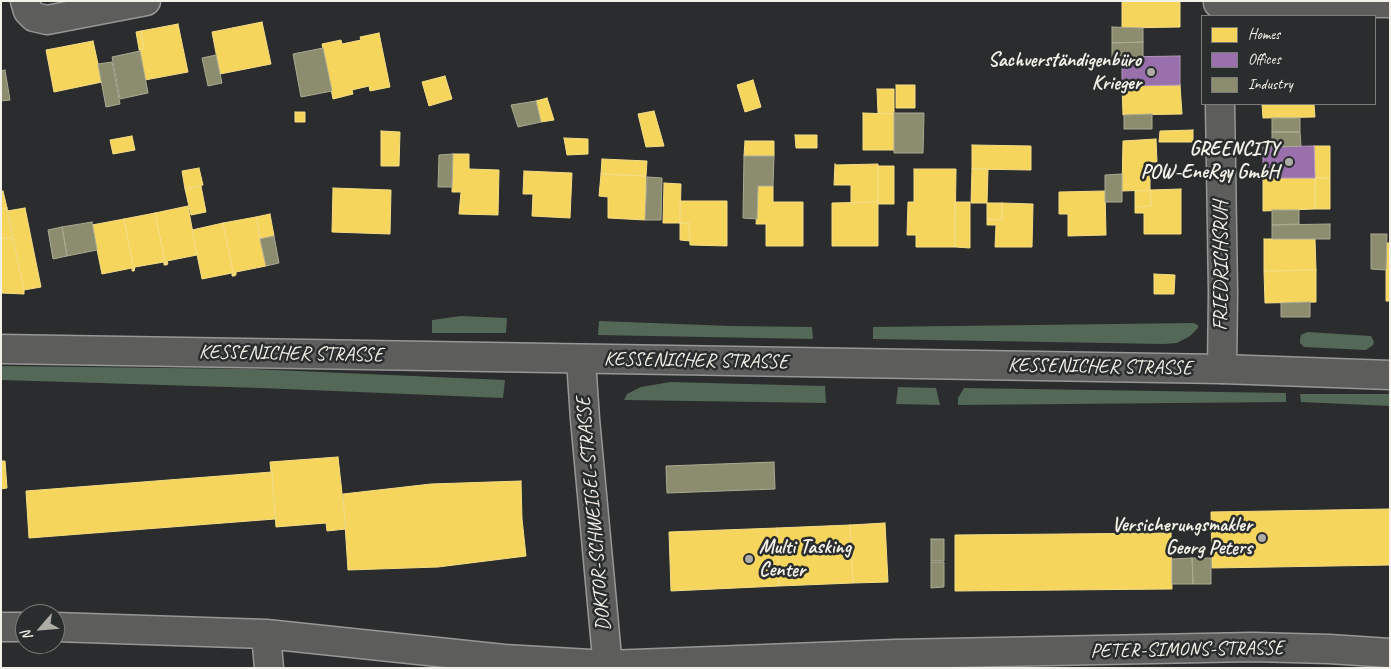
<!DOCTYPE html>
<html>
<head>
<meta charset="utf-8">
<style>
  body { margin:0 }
  #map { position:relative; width:1391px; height:669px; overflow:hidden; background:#2b2c2d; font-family:Caveat,sans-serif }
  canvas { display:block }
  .frame { position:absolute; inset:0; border:2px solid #f4f1e8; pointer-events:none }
  .legend { position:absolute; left:1201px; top:15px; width:175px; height:90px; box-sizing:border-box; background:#2a2d2e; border:1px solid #7b7b78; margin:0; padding:6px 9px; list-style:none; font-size:15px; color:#f4f1e8 }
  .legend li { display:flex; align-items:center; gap:10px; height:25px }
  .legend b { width:25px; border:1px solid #7b7b78 }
  .north { position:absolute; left:15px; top:604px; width:50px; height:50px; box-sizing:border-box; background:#2a2d2e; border:1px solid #7b7b78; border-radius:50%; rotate:243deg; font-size:14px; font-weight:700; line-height:20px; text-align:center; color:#f4f1e8 }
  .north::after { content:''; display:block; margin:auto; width:18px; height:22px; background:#aeaca7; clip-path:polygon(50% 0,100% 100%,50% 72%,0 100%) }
</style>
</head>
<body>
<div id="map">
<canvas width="1391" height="669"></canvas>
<div class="frame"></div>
<ul class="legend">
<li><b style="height:14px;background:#f6d55c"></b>Homes</li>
<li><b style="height:14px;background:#9970ab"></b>Offices</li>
<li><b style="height:14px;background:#8c8c6e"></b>Industry</li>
</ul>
<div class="north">N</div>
</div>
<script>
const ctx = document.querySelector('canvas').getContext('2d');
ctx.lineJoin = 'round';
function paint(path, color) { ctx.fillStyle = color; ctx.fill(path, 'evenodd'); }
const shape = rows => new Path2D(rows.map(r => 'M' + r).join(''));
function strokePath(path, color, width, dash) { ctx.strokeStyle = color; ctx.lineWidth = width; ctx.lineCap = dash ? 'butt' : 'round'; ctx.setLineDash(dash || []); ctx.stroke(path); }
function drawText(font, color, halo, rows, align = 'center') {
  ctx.font = font + ' Caveat,sans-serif'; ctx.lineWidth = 5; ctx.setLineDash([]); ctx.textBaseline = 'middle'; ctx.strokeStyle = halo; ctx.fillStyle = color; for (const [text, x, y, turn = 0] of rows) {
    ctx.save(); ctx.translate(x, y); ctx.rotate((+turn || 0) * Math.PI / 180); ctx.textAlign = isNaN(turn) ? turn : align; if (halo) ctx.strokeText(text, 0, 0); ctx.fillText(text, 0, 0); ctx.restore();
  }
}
const green = shape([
  [461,316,507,318,506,333,432,333,432,320],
  [599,321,731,326,812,327,813,339,598,335],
  [1193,323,1198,325,1198,328,1190,336,1177,343,1164,344,873,339,873,327],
  [1307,332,1371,336,1374,342,1373,345,1366,350,1304,347,1300,343,1300,339,1301,335],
  [1,366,251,369,505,380,503,398,261,388,1,380],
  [670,382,825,386,826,403,624,400,627,394,641,387],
  [898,387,936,388,940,405,896,404],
  [964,388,1286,393,1286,402,958,405,958,398],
  [1300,394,1390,394,1390,406,1301,402]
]);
const homes = shape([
  [1122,1,1180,1,1180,27,1122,28,1122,1],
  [262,22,271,64,220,74,212,32,262,22],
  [178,24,188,72,145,80,139,49,144,48,141,31,178,24],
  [141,31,144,48,139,49,136,32,141,31],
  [379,33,390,87,370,91,369,86,352,90,353,94,333,99,322,44,341,40,342,44,361,40,360,37,379,33],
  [93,41,102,82,54,92,46,50,93,41],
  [445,76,452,99,429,106,422,82,445,76],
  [753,80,761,107,745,112,737,85,753,80],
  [896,85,915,85,915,108,896,108,896,85],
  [1180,85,1182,114,1123,115,1122,86,1180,85],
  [877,89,894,89,894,114,878,113,877,89],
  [547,98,554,120,541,122,536,101,547,98],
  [1262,104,1314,104,1315,117,1263,118,1262,104],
  [654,111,664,146,646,147,638,114,654,111],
  [295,112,305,112,305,122,295,122,295,112],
  [863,113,894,114,894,150,863,150,863,113],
  [1193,130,1193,142,1159,142,1160,131,1193,130],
  [381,131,400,132,399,166,381,166,381,131],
  [795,135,817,135,817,148,796,148,795,135],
  [132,136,135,150,113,154,110,140,132,136],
  [564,138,588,139,588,154,567,155,564,138],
  [1156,139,1157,162,1150,162,1150,190,1122,191,1123,141,1156,139],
  [745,141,774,141,774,156,744,156,745,141],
  [972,145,1031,146,1031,170,972,169,972,145],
  [1314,146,1330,146,1330,178,1315,178,1314,146],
  [453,154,469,154,469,169,499,170,498,215,459,214,461,192,452,192,453,154],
  [602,159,647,161,646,176,601,174,602,159],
  [835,164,835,165,878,164,878,202,851,203,851,185,834,185,835,164],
  [878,166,894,166,894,204,878,204,878,166],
  [199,168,203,185,185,189,182,171,199,168],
  [914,169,956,169,955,247,916,247,916,235,907,235,908,202,914,202,914,169],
  [972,169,988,169,987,203,971,203,972,169],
  [524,171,572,173,570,218,532,216,533,194,523,194,524,171],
  [601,174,646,176,645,220,608,218,608,197,599,196,601,174],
  [1263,178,1315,178,1315,209,1263,211,1263,178],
  [1315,178,1330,178,1330,209,1315,209,1315,178],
  [664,183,681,184,680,223,663,223,664,183],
  [201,186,206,212,191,215,185,189,201,186],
  [758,186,773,186,773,202,803,202,803,246,766,246,766,224,756,224,758,186],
  [333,188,391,190,390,234,332,232,333,188],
  [1181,189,1181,234,1144,234,1144,213,1135,213,1135,207,1151,206,1150,190,1181,189],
  [1150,190,1151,206,1135,207,1135,191,1150,190],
  [3,191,7,208,1,209,1,192,3,191],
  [1105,191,1106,235,1068,236,1068,214,1059,214,1059,192,1105,191],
  [680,201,727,201,727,246,690,245,689,223,680,223,680,201],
  [878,202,878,246,832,246,832,203,878,202],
  [955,202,970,202,970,248,955,247,955,202],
  [987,203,1002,203,1002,220,987,219,987,203],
  [1002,203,1033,204,1032,247,995,247,996,225,987,225,987,219,1002,220,1002,203],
  [188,206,197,255,167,261,168,264,166,265,155,213,188,206],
  [7,208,13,237,1,239,1,209,7,208],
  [25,208,41,287,24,290,7,211,25,208],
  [155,213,166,265,164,265,164,262,135,267,134,271,124,219,155,213],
  [270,214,274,236,260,239,256,217,270,214],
  [256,217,266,266,236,272,236,275,234,276,223,223,256,217],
  [124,219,134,271,132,271,132,268,102,274,92,225,124,219],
  [223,223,234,276,232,276,232,273,202,279,192,230,223,223],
  [680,223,689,223,690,241,680,240,680,223],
  [13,237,24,290,24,294,1,293,1,239,13,237],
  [1264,239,1315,239,1316,270,1264,271,1264,239],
  [1386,243,1390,243,1390,301,1386,301,1386,243],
  [1316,270,1316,302,1265,303,1264,271,1316,270],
  [1154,274,1175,275,1174,294,1154,294,1154,274],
  [338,457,346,529,327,531,326,523,276,527,272,472,271,472,270,462,338,457],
  [1,461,5,461,7,488,1,489,1,461],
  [272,472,275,519,29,538,26,491,272,472],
  [521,481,522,519,526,556,438,567,348,570,343,494,431,484,521,481],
  [1390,509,1390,565,1212,568,1211,512,1390,509],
  [885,523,888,582,853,583,850,525,885,523],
  [850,525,853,583,779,586,777,528,850,525],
  [777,528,779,586,671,591,669,532,777,528],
  [1171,533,1172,589,955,591,955,535,1171,533]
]);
const offices = shape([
  [1180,56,1180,85,1122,86,1122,57,1180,56],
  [1314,146,1315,178,1263,178,1263,147,1314,146]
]);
const industry = shape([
  [1112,27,1143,28,1143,42,1112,43,1112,27],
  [1143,42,1143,57,1112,58,1112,43,1143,42],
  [323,48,332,91,301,97,293,54,323,48],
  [140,51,148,93,120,99,112,57,140,51],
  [216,55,222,83,208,86,202,58,216,55],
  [112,62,120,104,106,107,98,64,112,62],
  [5,70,10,100,1,101,1,71,5,70],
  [536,101,541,122,518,127,511,105,536,101],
  [894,113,924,113,923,153,894,153,894,113],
  [1152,114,1152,129,1124,129,1124,115,1152,114],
  [1272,118,1300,118,1300,132,1272,132,1272,118],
  [1272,132,1300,132,1301,146,1272,147,1272,132],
  [453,154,452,187,438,187,439,155,453,154],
  [744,156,774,156,773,186,758,186,757,219,743,218,744,156],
  [1122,174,1122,202,1105,202,1105,175,1122,174],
  [647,177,662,178,661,220,645,220,647,177],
  [1272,210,1299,210,1299,224,1272,225,1272,210],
  [92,222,97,250,67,256,62,227,92,222],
  [1330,224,1330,239,1272,239,1272,225,1330,224],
  [62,227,67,256,53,259,48,230,62,227],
  [1371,234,1387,234,1386,270,1371,269,1371,234],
  [274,236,279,263,266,266,260,239,274,236],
  [1310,302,1310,317,1281,317,1281,303,1310,302],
  [774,462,775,489,667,493,666,466,774,462],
  [931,539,944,539,944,561,931,561,931,539],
  [1192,558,1193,584,1172,584,1172,559,1192,558],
  [1192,558,1211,558,1211,584,1193,584,1192,558],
  [931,562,944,562,944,587,931,588,931,562]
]);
const street = shape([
  [25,1,28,11,34,17,47,20,146,1],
  [1218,3,1269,2,1390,3],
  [1220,104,1223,292,1222,369],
  [581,360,585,419,608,668],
  [1,627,25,627],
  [55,627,266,634,504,659,608,665,896,654,1253,647,1329,649,1390,653],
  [266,634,269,668]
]);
const secondary = shape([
  [1,349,1222,369,1390,375]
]);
const markers = [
  [1151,72,5,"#aeaca7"],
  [1289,162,5,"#aeaca7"],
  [1262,538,5,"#aeaca7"],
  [749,559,5,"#aeaca7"]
];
const poiNames = [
  ["Sachverständigenbüro",1141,61],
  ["Krieger",1141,84],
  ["GREENCITY",1279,150],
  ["POW-EneRgy GmbH",1279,173],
  ["Versicherungsmakler",1252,526],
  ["Georg Peters",1252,549],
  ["Multi Tasking",759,548,"left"],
  ["Center",759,571,"left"]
];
const streetNames = [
  ["FRIEDRICHSRUH",1222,266,-90],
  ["KESSENICHER STRASSE",291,354,1],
  ["KESSENICHER STRASSE",696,361,1],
  ["KESSENICHER STRASSE",1100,367,1],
  ["DOKTOR-SCHWEIGEL-STRASSE",594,514,-95],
  ["PETER-SIMONS-STRASSE",1187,650,-1]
];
paint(green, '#546857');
paint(homes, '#f6d55c');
strokePath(homes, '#f5dd86', 1);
paint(offices, '#9970ab');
strokePath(offices, '#b497bd', 1);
paint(industry, '#8c8c6e');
strokePath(industry, '#abaa93', 1);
strokePath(street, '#979796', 31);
strokePath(secondary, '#979796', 31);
strokePath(street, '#5d5d5c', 28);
strokePath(secondary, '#5d5d5c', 28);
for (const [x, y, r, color] of markers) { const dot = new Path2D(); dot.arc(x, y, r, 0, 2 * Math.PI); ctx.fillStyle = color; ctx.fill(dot); strokePath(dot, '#2a2d2e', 2); }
drawText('bold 20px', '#f4f1e8', '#2a2d2e', poiNames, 'right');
drawText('20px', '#f4f1e8', '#2a2d2e', streetNames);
</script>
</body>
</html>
